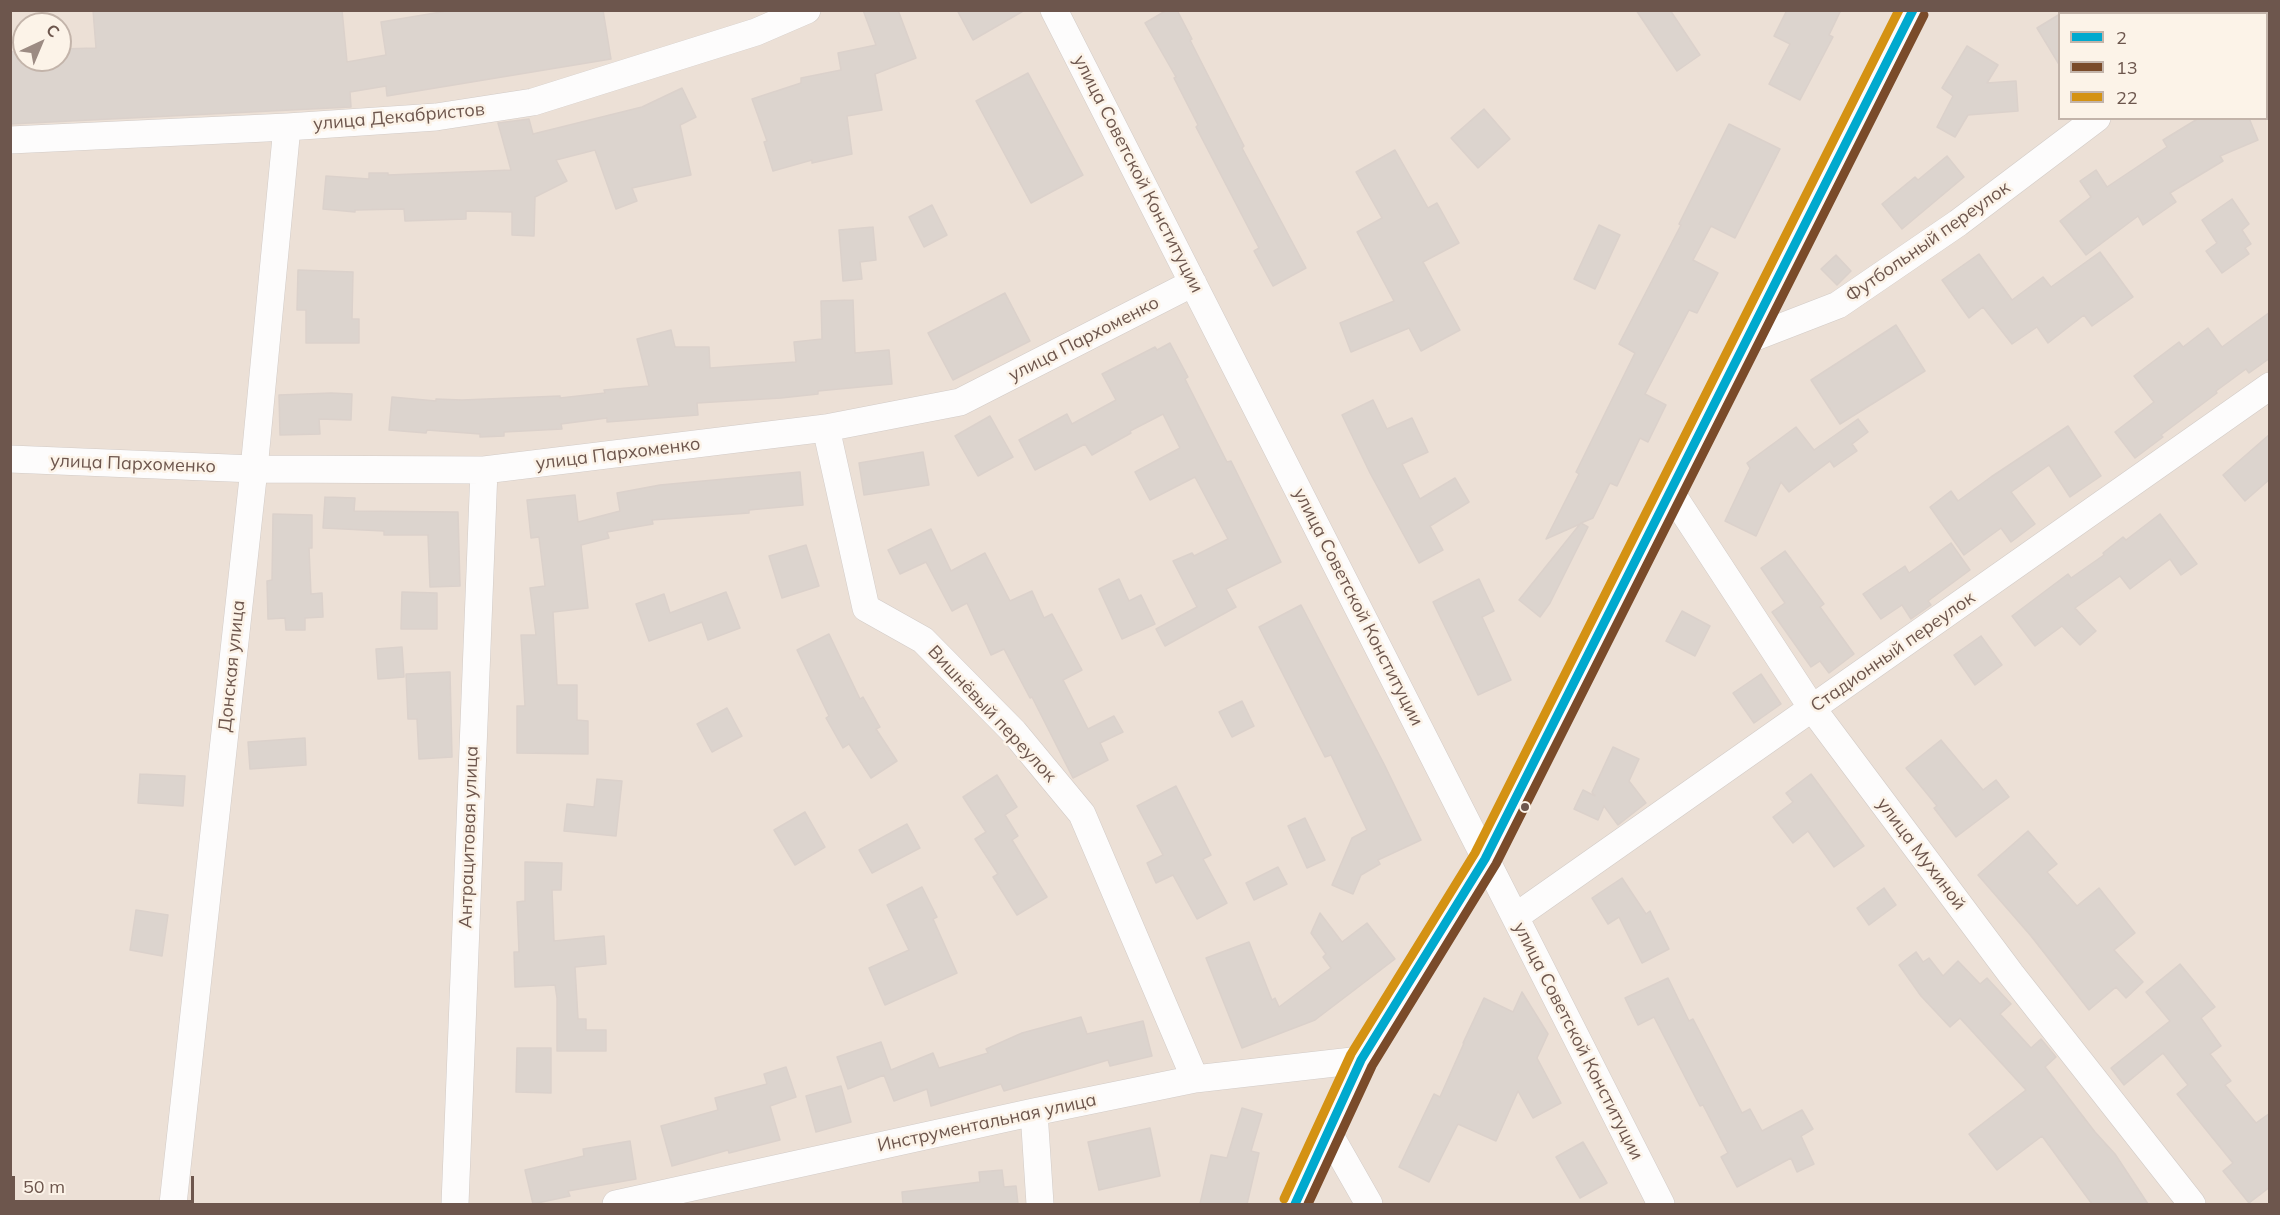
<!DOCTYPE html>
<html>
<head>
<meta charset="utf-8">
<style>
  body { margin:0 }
  #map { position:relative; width:2280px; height:1215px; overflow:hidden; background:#f3eee8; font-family:Mulish,sans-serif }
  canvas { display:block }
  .frame { position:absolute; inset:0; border:12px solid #6d564d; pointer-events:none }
  .legend { position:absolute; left:2058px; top:12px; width:210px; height:108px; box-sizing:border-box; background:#fcf3e8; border:2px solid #c3b4aa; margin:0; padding:8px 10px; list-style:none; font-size:18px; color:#6d564d }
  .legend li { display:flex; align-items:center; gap:12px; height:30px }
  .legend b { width:30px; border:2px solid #c3b4aa }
  .north { position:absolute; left:12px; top:12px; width:60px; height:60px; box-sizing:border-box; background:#fcf3e8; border:2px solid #c3b4aa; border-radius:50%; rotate:44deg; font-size:16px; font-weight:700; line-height:24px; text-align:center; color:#6d564d }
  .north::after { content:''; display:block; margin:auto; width:21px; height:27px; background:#9c8b83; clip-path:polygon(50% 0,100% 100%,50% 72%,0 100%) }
  .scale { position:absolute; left:12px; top:1176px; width:182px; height:27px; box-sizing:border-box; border:3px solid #6d564d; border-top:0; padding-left:8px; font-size:18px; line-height:21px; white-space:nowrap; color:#6d564d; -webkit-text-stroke:4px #fcf3e8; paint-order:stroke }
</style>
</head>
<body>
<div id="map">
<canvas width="2280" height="1215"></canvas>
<div class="frame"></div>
<ul class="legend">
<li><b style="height:8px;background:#00a9ce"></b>2</li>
<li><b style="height:8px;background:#7a4b2a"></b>13</li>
<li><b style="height:8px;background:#d49213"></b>22</li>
</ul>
<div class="north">С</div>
<div class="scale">50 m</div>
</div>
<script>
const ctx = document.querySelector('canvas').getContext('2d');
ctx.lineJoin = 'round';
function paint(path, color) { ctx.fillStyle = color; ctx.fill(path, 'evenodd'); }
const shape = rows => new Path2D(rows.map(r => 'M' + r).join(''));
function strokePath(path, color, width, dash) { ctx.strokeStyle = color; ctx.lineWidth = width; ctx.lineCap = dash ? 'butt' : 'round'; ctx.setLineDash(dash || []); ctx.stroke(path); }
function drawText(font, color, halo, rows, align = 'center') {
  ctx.font = font + ' Mulish,sans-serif'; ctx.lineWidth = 5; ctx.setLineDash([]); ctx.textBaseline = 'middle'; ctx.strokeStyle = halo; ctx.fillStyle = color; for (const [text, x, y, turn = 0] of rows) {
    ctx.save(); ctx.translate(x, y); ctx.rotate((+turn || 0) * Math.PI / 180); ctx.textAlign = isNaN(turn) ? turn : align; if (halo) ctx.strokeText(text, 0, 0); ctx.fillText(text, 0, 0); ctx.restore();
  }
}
const residential = shape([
  [11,11,2269,11,2269,1204,11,1204],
  [2060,14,2266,14,2266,118,2060,118],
  [24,24,60,24,60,60,24,60]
]);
const building = shape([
  [93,10,342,10,347,62,386,55,381,22,453,10,603,10,611,59,387,96,386,86,350,92,351,107,10,124,10,52,24,51,24,60,60,60,60,49,96,48,93,10],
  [863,10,898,10,916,58,875,74,882,110,847,116,852,154,812,163,812,160,773,171,764,142,767,141,752,99,801,83,801,78,841,70,838,53,876,45,863,10],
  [957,10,1025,10,973,40,957,10],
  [1167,10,1177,10,1192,39,1190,40,1244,146,1242,148,1306,268,1273,286,1254,251,1259,248,1196,127,1198,125,1174,78,1176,77,1145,23,1167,10],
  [1636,10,1670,10,1700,55,1677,71,1636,10],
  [1787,10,1841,10,1829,35,1833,37,1800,100,1769,84,1790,44,1774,36,1787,10],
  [2060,14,2060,66,2037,28,2060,14],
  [1967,46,1998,65,1987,83,2016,81,2018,111,1968,115,1955,137,1937,127,1953,96,1942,88,1967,46],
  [1028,73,1083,175,1031,203,976,101,1028,73],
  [682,88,696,117,680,125,691,175,632,188,637,201,616,209,595,150,556,160,567,181,535,197,534,236,512,235,512,212,466,211,466,219,405,221,404,209,355,210,355,212,323,209,326,176,369,179,369,173,388,173,388,175,511,170,498,123,529,119,533,134,642,107,682,88],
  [1484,109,1510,139,1478,168,1451,138,1484,109],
  [2199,118,2249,118,2258,140,2220,156,2223,161,2170,193,2176,202,2143,225,2138,216,2086,255,2060,221,2091,197,2080,181,2096,170,2107,187,2167,147,2163,140,2199,118],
  [1729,124,1780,149,1735,238,1711,226,1693,260,1718,273,1697,313,1689,310,1645,394,1666,405,1648,442,1640,438,1617,486,1610,483,1593,518,1581,523,1588,527,1550,603,1540,617,1519,600,1580,524,1546,539,1579,474,1576,472,1635,353,1619,344,1681,225,1679,224,1729,124],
  [1395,150,1428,208,1437,203,1459,243,1423,262,1460,330,1421,351,1409,328,1351,352,1340,323,1394,301,1357,232,1382,218,1356,172,1395,150],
  [1947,156,1964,177,1902,229,1882,204,1915,177,1918,180,1947,156],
  [2232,199,2249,224,2242,230,2251,244,2245,248,2249,254,2222,273,2206,251,2217,243,2202,220,2232,199],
  [932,205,947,235,924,247,909,217,932,205],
  [1599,225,1620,235,1595,289,1574,279,1599,225],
  [873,227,876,260,860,262,862,279,843,281,839,230,873,227],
  [2100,252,2133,297,2092,326,2084,315,2048,343,2037,327,2012,344,1983,307,1969,318,1942,280,1979,254,2012,300,2043,277,2051,287,2100,252],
  [1836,255,1851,271,1837,285,1821,269,1836,255],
  [298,270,353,272,352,319,359,319,359,343,306,343,306,310,297,310,298,270],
  [1005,293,1030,341,953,380,928,333,1005,293],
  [853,300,855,353,889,350,892,384,818,391,818,394,781,398,697,403,698,415,607,422,607,418,561,424,562,429,504,432,504,436,480,437,480,434,427,430,426,433,389,430,392,397,436,401,436,399,462,400,560,396,560,398,605,393,604,390,649,386,637,339,671,330,675,347,709,347,710,368,796,362,794,342,822,339,821,301,853,300],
  [2270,312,2270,358,2249,373,2246,369,2216,391,2217,393,2161,435,2163,437,2135,458,2115,432,2154,402,2134,376,2179,342,2183,347,2208,328,2222,347,2270,312],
  [1896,325,1925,371,1840,424,1811,380,1896,325],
  [1170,343,1188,377,1185,379,1227,462,1231,461,1281,562,1226,589,1236,607,1165,646,1156,629,1197,607,1173,561,1192,553,1194,556,1228,539,1195,477,1150,500,1135,472,1180,448,1163,414,1130,431,1131,433,1092,455,1085,444,1035,470,1019,440,1067,414,1072,424,1116,400,1102,374,1155,347,1157,350,1170,343],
  [331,393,352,394,351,420,319,419,320,434,280,435,279,395,331,393],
  [1373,400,1387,429,1412,418,1428,452,1402,464,1420,499,1455,478,1469,502,1430,526,1443,550,1419,563,1370,473,1342,415,1373,400],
  [990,416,1013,457,978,476,955,436,990,416],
  [1858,419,1868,432,1852,444,1857,451,1834,467,1830,461,1789,492,1781,482,1756,536,1725,521,1750,468,1747,463,1796,427,1814,450,1858,419],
  [2068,426,2101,476,2070,497,2049,465,2011,492,2035,524,2011,542,2001,528,1964,555,1930,507,1951,491,1958,501,1991,477,2068,426],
  [2270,434,2270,479,2245,501,2223,475,2270,434],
  [923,452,929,485,864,495,859,463,923,452],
  [800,472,803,505,749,510,749,513,652,520,653,524,607,532,609,538,581,545,588,608,553,612,557,685,577,685,577,720,588,721,588,754,517,753,517,706,525,706,521,635,536,635,530,588,545,586,539,537,531,538,527,500,575,495,578,522,620,511,617,493,660,485,800,472],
  [325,497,355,498,354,511,458,512,460,586,430,587,428,535,384,535,384,531,323,528,325,497],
  [273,514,312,515,312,548,309,548,311,594,322,593,323,617,305,618,305,630,286,630,285,618,268,619,267,581,272,580,273,514],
  [2160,514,2197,564,2181,575,2170,559,2130,589,2120,576,2075,608,2096,631,2080,645,2062,626,2035,646,2012,616,2068,574,2071,578,2104,555,2103,553,2123,537,2126,540,2160,514],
  [931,529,951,571,985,553,1010,601,1032,591,1044,618,1052,614,1082,670,1063,680,1088,729,1114,716,1123,732,1100,743,1108,760,1073,778,1032,697,1030,698,1004,649,991,655,967,603,952,611,926,562,900,574,888,550,931,529],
  [1951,543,1970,570,1928,601,1931,605,1911,619,1902,605,1881,619,1863,594,1905,566,1909,573,1951,543],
  [806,545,819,586,782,598,769,556,806,545],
  [1785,551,1824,604,1820,607,1854,654,1829,673,1820,661,1811,667,1772,612,1785,603,1761,568,1785,551],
  [1119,579,1129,601,1141,595,1155,624,1122,639,1099,589,1119,579],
  [1479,579,1494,611,1482,617,1511,680,1478,695,1433,602,1479,579],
  [402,592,437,593,437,629,401,629,402,592],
  [726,592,740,628,708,640,702,622,649,641,636,604,664,594,670,613,726,592],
  [1301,605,1384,764,1421,840,1378,860,1380,864,1361,875,1353,894,1332,885,1352,838,1367,830,1331,755,1325,757,1259,627,1301,605],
  [1682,611,1710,626,1695,656,1666,641,1682,611],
  [829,634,860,699,863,697,880,727,876,729,897,761,871,778,849,744,843,748,826,718,829,716,797,650,829,634],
  [1981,636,2002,665,1975,685,1954,655,1981,636],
  [402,647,404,677,378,679,376,649,402,647],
  [450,672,452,757,419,759,417,719,408,719,406,674,450,672],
  [1761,674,1781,704,1754,723,1733,693,1761,674],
  [1242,701,1254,726,1232,737,1219,712,1242,701],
  [727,708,742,736,712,752,697,724,727,708],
  [305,738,306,765,250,769,248,742,305,738],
  [1941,740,1983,790,1996,780,2009,797,1956,837,1934,808,1937,806,1906,768,1941,740],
  [1613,747,1639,759,1629,781,1646,803,1618,825,1604,806,1598,820,1574,809,1583,790,1595,796,1592,792,1613,747],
  [140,774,185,776,183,806,138,803,140,774],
  [1811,774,1864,846,1834,867,1808,831,1793,843,1773,817,1793,802,1786,793,1811,774],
  [997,775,1017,807,1005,815,1018,836,1012,840,1047,897,1017,915,993,877,998,874,975,839,986,832,963,797,997,775],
  [597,779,622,781,616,836,564,831,567,804,594,807,597,779],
  [1176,786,1211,855,1203,859,1227,903,1197,919,1173,875,1156,883,1147,863,1163,855,1137,806,1176,786],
  [805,812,825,847,795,865,774,830,805,812],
  [1305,818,1325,860,1307,868,1288,826,1305,818],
  [907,824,920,848,872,873,859,850,907,824],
  [2028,831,2057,864,2047,872,2077,906,2099,888,2135,933,2114,950,2143,982,2126,998,2116,987,2089,1010,2031,936,1978,875,2028,831],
  [525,862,562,863,561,890,552,890,554,941,604,936,606,964,575,967,578,1019,586,1019,586,1030,606,1030,606,1051,557,1051,557,998,555,985,515,987,514,952,519,952,517,902,525,901,525,862],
  [1278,867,1287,884,1254,900,1246,883,1278,867],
  [1622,878,1646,914,1650,911,1669,949,1642,963,1619,917,1608,924,1592,898,1622,878],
  [922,887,937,917,933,919,957,973,885,1005,869,968,909,950,887,905,922,887],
  [1884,888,1896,905,1869,925,1857,908,1884,888],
  [136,910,168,915,162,956,130,950,136,910],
  [1320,913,1342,942,1367,923,1395,959,1315,1020,1242,1048,1206,958,1249,942,1272,1000,1275,998,1279,1007,1331,968,1323,957,1326,954,1311,933,1320,913],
  [1916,952,1923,962,1929,958,1943,976,1958,961,1980,984,1987,978,2011,1004,2000,1014,2031,1048,2041,1039,2056,1057,2045,1067,2095,1132,2115,1154,2148,1204,2092,1204,2042,1136,1997,1170,1969,1134,2026,1090,1960,1018,1950,1027,1921,996,1899,965,1916,952],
  [2180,964,2215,1007,2201,1018,2221,1046,2210,1054,2231,1081,2225,1085,2256,1123,2270,1113,2270,1187,2249,1203,2223,1171,2233,1163,2177,1094,2188,1085,2163,1053,2124,1085,2111,1068,2170,1021,2146,992,2180,964],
  [1668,978,1689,1021,1693,1019,1742,1113,1750,1109,1762,1131,1802,1110,1813,1129,1801,1136,1814,1164,1797,1172,1791,1158,1737,1187,1721,1157,1728,1153,1703,1105,1700,1106,1654,1017,1638,1025,1625,998,1668,978],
  [1522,992,1548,1034,1537,1058,1561,1103,1533,1118,1518,1091,1496,1141,1458,1124,1429,1182,1399,1167,1434,1094,1440,1097,1464,1043,1463,1043,1484,998,1513,1012,1522,992],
  [1081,1017,1087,1034,1143,1021,1152,1056,1110,1066,1108,1060,1004,1091,1001,1084,931,1106,927,1089,894,1101,884,1075,848,1089,837,1057,881,1042,891,1070,933,1053,939,1068,988,1053,986,1049,1022,1033,1081,1017],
  [517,1048,551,1048,551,1093,516,1092,517,1048],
  [786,1067,796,1097,770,1106,780,1140,729,1153,728,1150,672,1166,661,1126,718,1110,715,1098,767,1084,764,1074,786,1067],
  [841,1086,851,1122,816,1132,806,1096,841,1086],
  [1242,1108,1262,1114,1251,1151,1259,1153,1247,1204,1200,1204,1211,1155,1227,1158,1242,1108],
  [1150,1128,1160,1176,1099,1190,1088,1142,1150,1128],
  [630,1141,636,1179,568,1191,570,1196,533,1204,525,1170,584,1156,583,1149,630,1141],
  [1583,1142,1607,1183,1580,1198,1556,1157,1583,1142],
  [1002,1170,1004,1187,1016,1186,1018,1204,903,1204,902,1192,980,1182,979,1172,1002,1170]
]);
const minor = shape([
  [1054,10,1661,1204],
  [2246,14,2250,10],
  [2266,27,2270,34],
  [10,140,287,127,436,117,533,102,756,32,807,10],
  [1745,341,1838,305,1958,223,2097,118],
  [826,428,866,608,923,640,1014,732,1082,814,1195,1079],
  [10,459,254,469,484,470,826,428,960,402,1193,283],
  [1670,491,1812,708,2011,974,2192,1204],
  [1515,917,2270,386],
  [1034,1112,1040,1204],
  [1328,1132,1369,1204],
  [173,1204,254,469,287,127],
  [455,1204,484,470],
  [616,1204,1034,1112,1195,1079,1361,1060],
  [1295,1204,1361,1060,1485,859,1913,10]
]);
const bus1 = shape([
  [1295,1204,1361,1060,1485,859,1913,10]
]);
const bus2 = shape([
  [1308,1204,1372,1066,1496,864,1924,15]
]);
const bus3 = shape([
  [1284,1199,1351,1054,1475,853,1899,10]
]);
const markers = [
  [1525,807,5,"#6d564d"]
];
const streetNames = [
  ["улица Декабристов",399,117,-5],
  ["улица Советской Конституции",1138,174,63],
  ["Футбольный переулок",1928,242,-35],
  ["улица Пархоменко",1084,339,-27],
  ["улица Пархоменко",618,454,-7],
  ["улица Пархоменко",133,464,2],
  ["улица Советской Конституции",1358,607,63],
  ["Стадионный переулок",1893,652,-35],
  ["Донская улица",232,666,-84],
  ["Вишнёвый переулок",992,714,47],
  ["Антрацитовая улица",469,837,-88],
  ["улица Мухиной",1921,854,53],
  ["улица Советской Конституции",1578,1041,63],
  ["Инструментальная улица",987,1123,-12]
];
paint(residential, '#ece0d6');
paint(building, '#dcd4ce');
strokePath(building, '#dbd1cb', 1.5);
strokePath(minor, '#d2cbc7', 28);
strokePath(minor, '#fdfcfc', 27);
strokePath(bus1, '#00a9ce', 9);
strokePath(bus2, '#7a4b2a', 9);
strokePath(bus3, '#d49213', 9);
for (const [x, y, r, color] of markers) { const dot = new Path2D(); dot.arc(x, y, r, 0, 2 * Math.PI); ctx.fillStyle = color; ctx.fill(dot); strokePath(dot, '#fcf3e8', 2); }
drawText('18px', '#6d564d', '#fcf3e8', streetNames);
</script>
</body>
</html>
